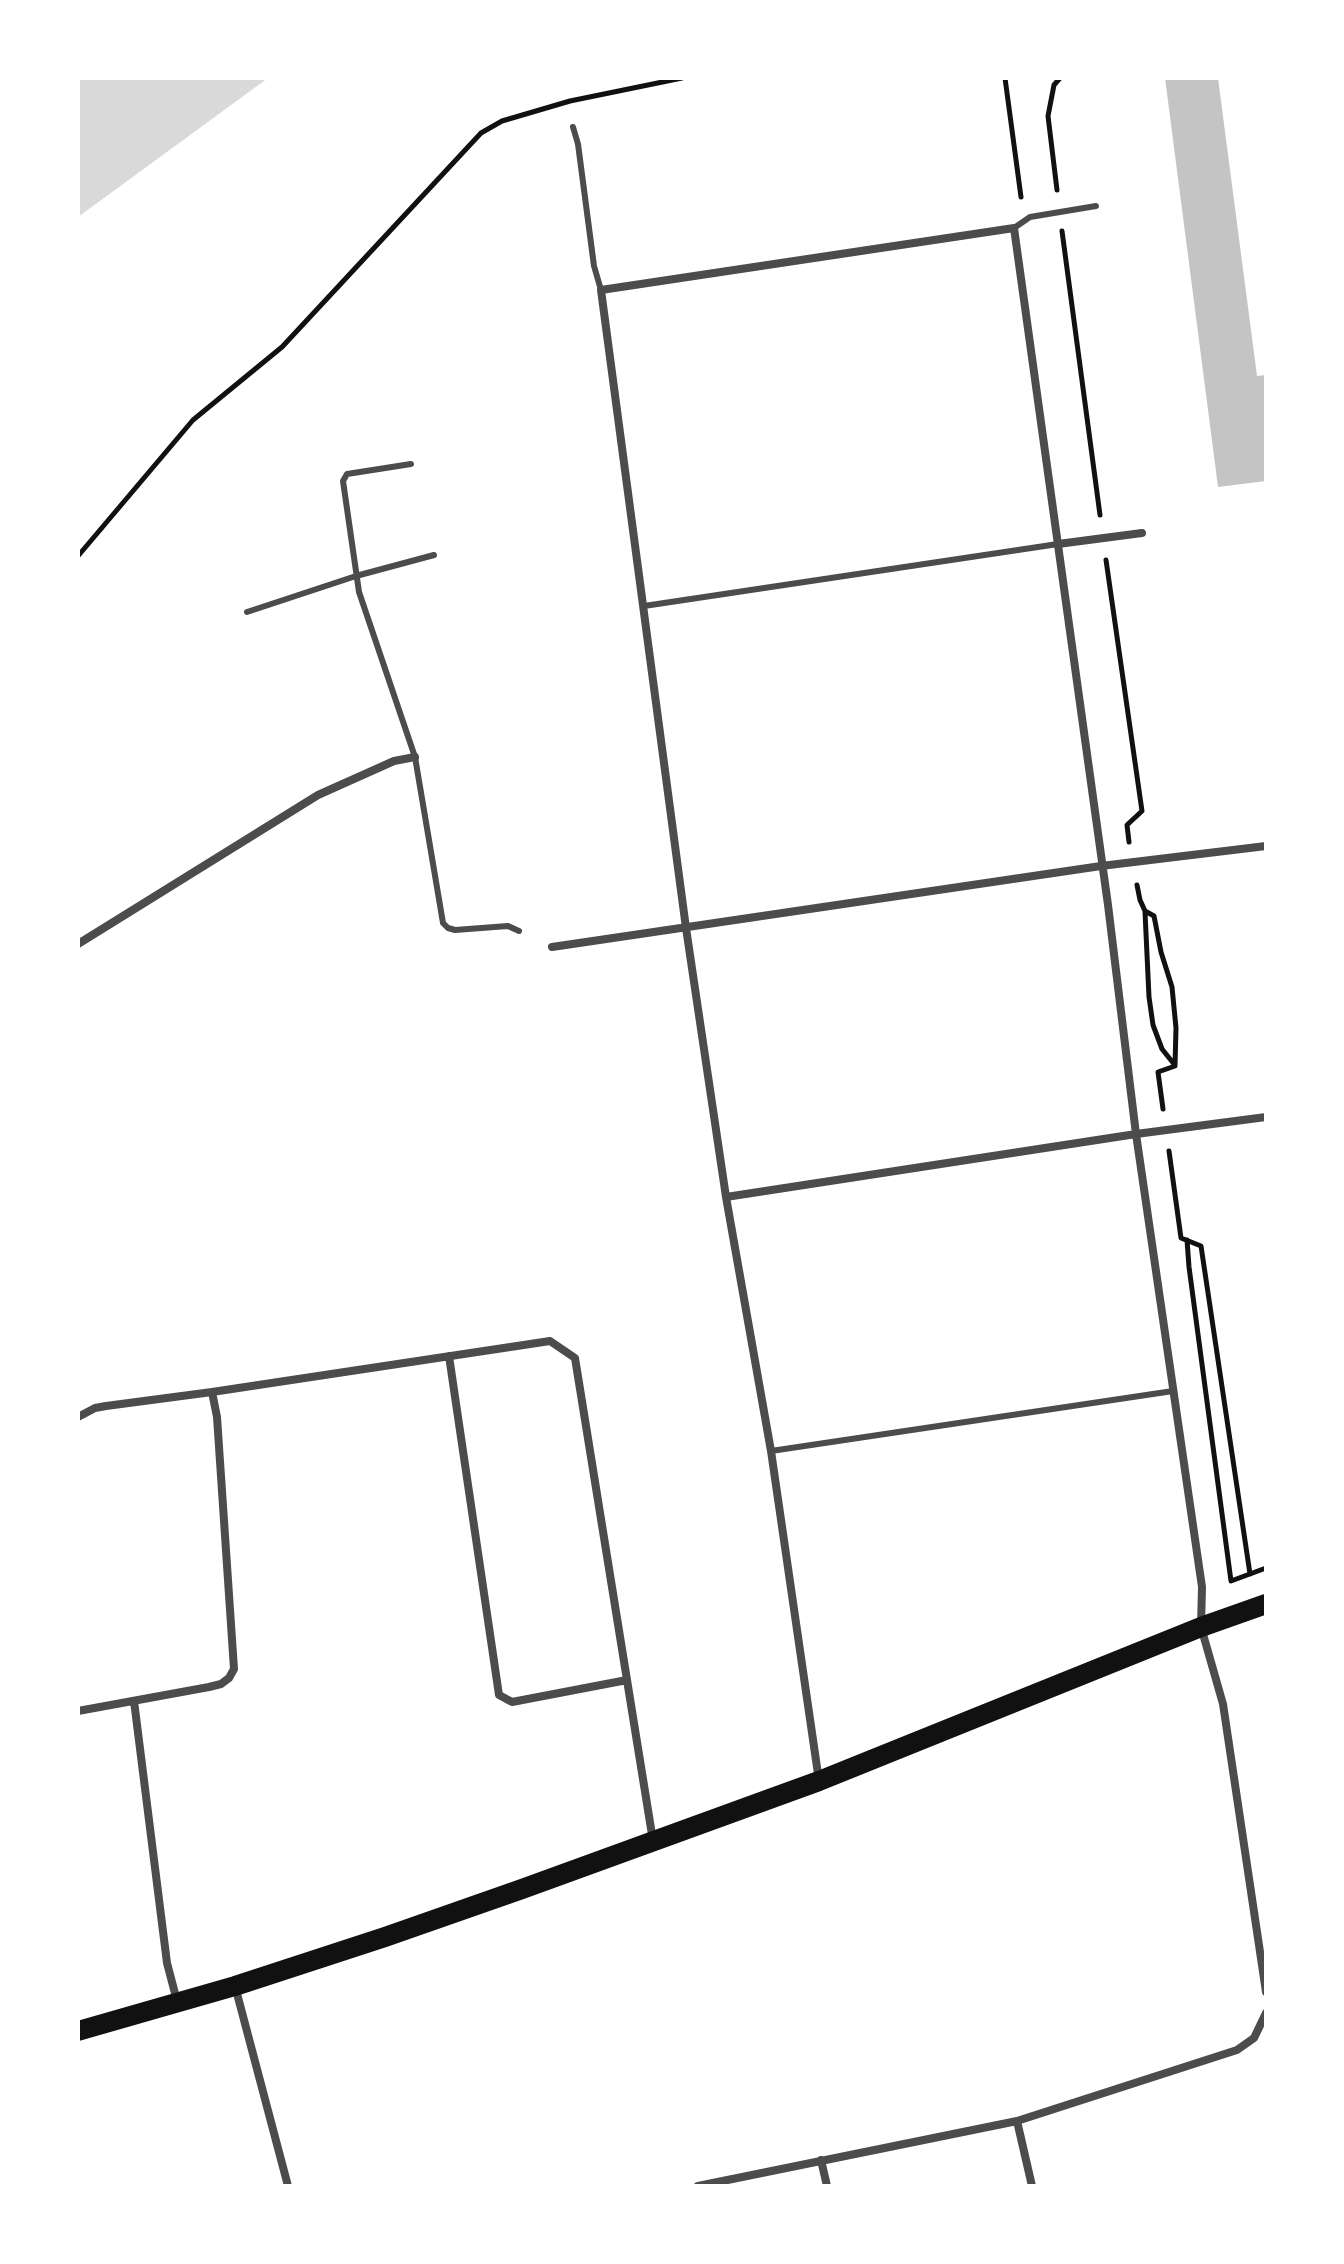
<!DOCTYPE html>
<html>
<head>
<meta charset="utf-8">
<style>
  body { margin:0 }
  #map { position:relative; width:1344px; height:2264px; overflow:hidden; background:#fff; font-family:"Titillium Web",sans-serif }
  canvas { display:block }
  .frame { position:absolute; inset:0; border:80px solid #fff; pointer-events:none }
</style>
</head>
<body>
<div id="map">
<canvas width="1344" height="2264"></canvas>
<div class="frame"></div>
</div>
<script>
const ctx = document.querySelector('canvas').getContext('2d');
ctx.lineJoin = 'round';
function paint(path, color) { ctx.fillStyle = color; ctx.fill(path, 'evenodd'); }
const shape = rows => new Path2D(rows.map(r => 'M' + r).join(''));
function strokePath(path, color, width, dash) { ctx.strokeStyle = color; ctx.lineWidth = width; ctx.lineCap = dash ? 'butt' : 'round'; ctx.setLineDash(dash || []); ctx.stroke(path); }
const water = shape([
  [78,78,268,78,78,217]
]);
const building = shape([
  [1165,78,1218,78,1257,376,1266,375,1266,481,1218,487]
]);
const path = shape([
  [1005,78,1021,197],
  [1057,190,1048,116,1054,85,1060,78],
  [1062,231,1100,515],
  [78,556,193,420,282,347,481,133,502,121,570,101,682,78],
  [1106,560,1142,811,1127,825,1129,842],
  [1137,885,1140,900,1145,911,1154,916,1161,952,1172,987,1176,1028,1175,1066,1158,1072,1163,1109],
  [1145,912,1149,997,1153,1025,1162,1049,1174,1064],
  [1169,1151,1181,1238,1201,1246,1250,1574],
  [1187,1240,1189,1267,1231,1581,1266,1568]
]);
const service = shape([
  [573,127,578,144,594,266,601,290],
  [1014,228,1030,217,1096,206],
  [411,464,347,474,343,481,359,592,415,757,443,923,448,928,455,930,508,926,519,931],
  [644,606,1058,544],
  [247,612,356,576,434,555],
  [771,1451,1173,1391]
]);
const minor = shape([
  [1058,544,1142,533],
  [78,944,318,795,394,761,415,757],
  [552,947,1101,866,1266,846],
  [726,1197,1136,1134,1266,1117],
  [449,1356,499,1695,512,1702,627,1680],
  [78,1417,95,1408,106,1406,212,1392,550,1341,575,1358,653,1841],
  [134,1701,167,1963,177,2001],
  [78,1711,209,1687,221,1684,229,1678,234,1669,217,1417,212,1392],
  [819,1781,771,1451,726,1197,686,928,601,290,1014,228,1108,905,1136,1134,1202,1587,1201,1627,1223,1704,1266,1992],
  [235,1986,288,2186],
  [1017,2121,1032,2186],
  [821,2160,827,2186],
  [698,2186,1017,2121,1237,2050,1254,2038,1266,2013]
]);
const primary = shape([
  [78,2031,235,1986,385,1937,522,1889,819,1781,1201,1627,1266,1604]
]);
paint(water, '#d9d9d9');
paint(building, '#c4c4c4');
strokePath(path, '#111', 5);
strokePath(service, '#4c4c4c', 6);
strokePath(minor, '#4c4c4c', 8);
strokePath(primary, '#111', 20);
</script>
</body>
</html>
